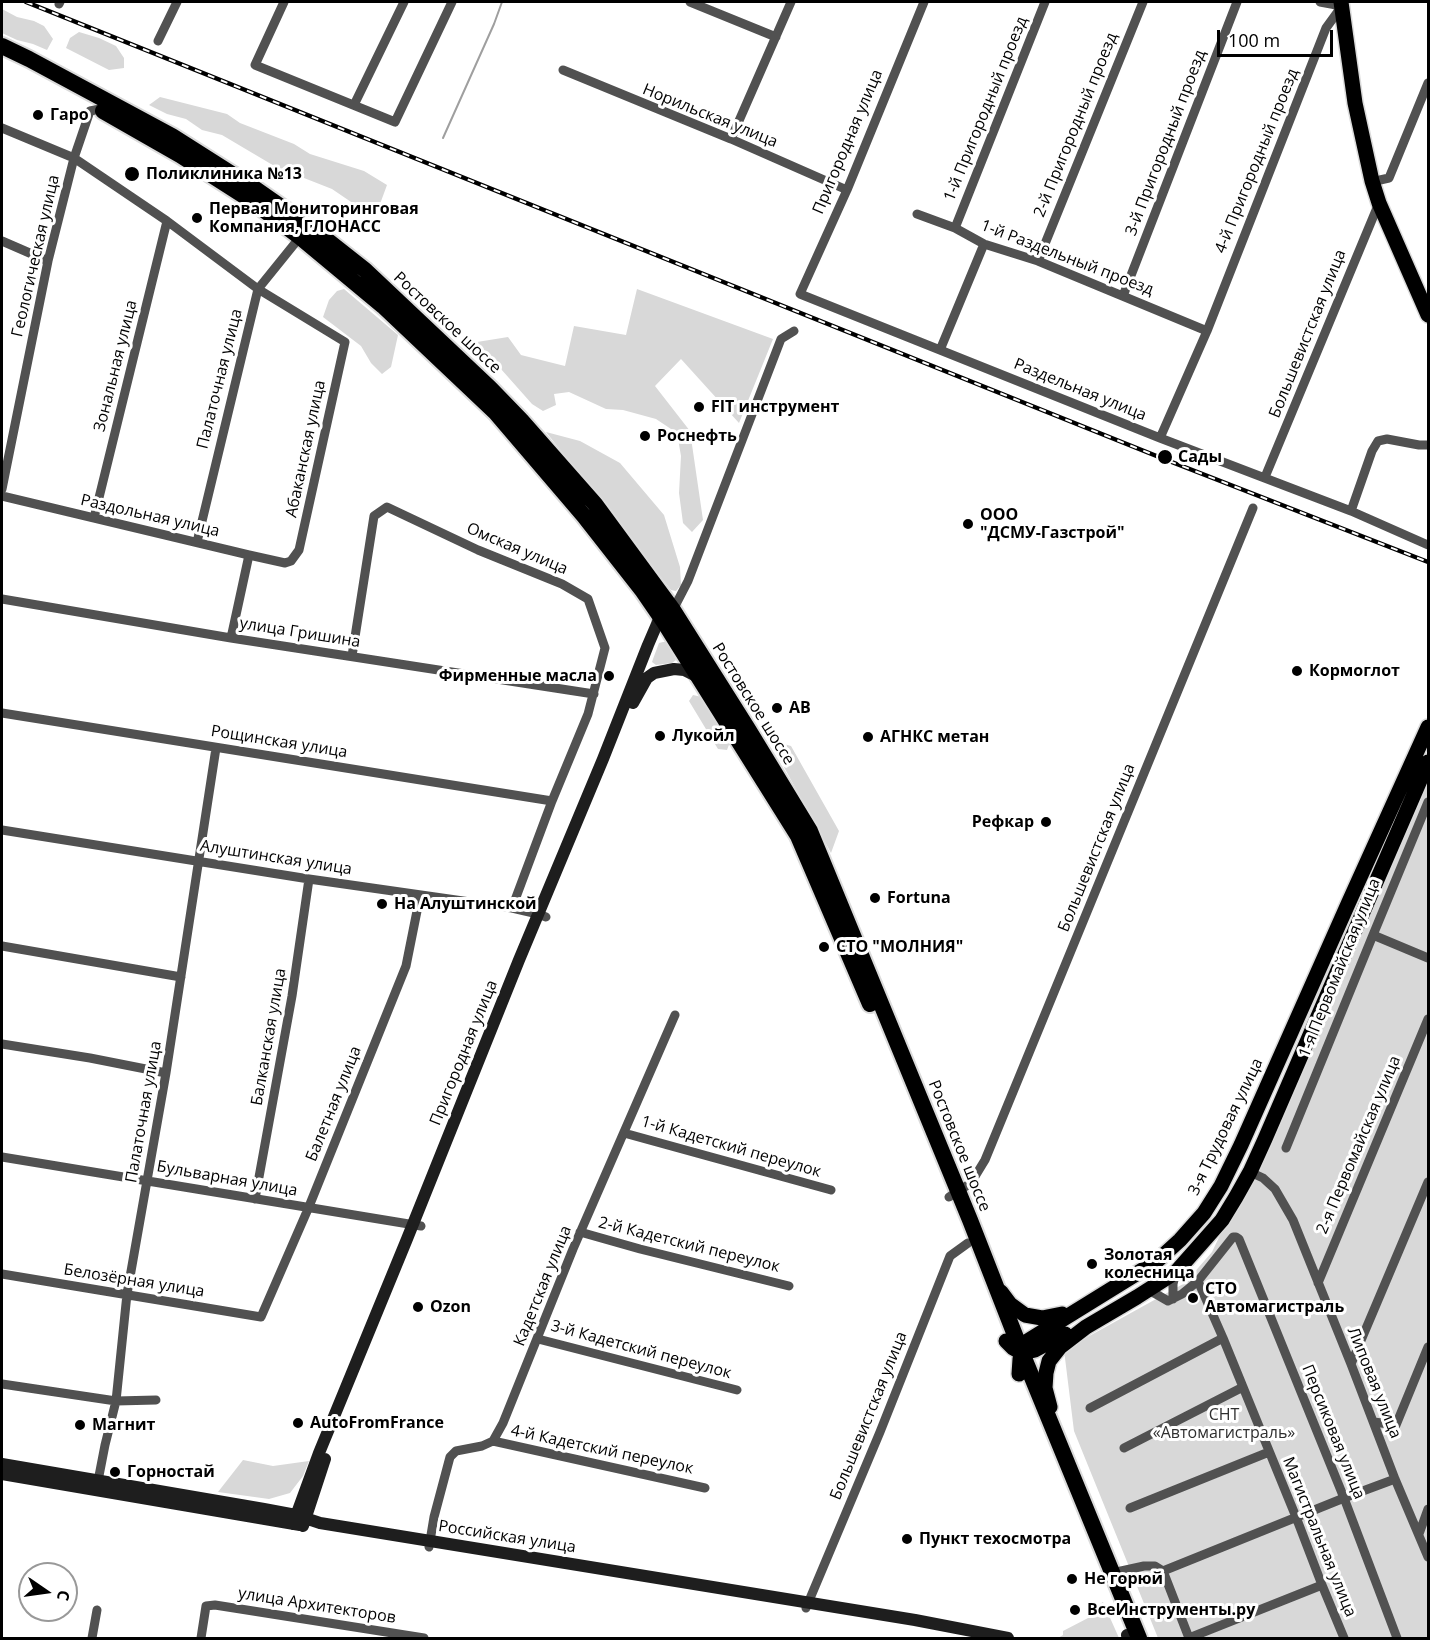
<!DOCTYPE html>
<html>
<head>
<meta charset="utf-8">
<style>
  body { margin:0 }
  #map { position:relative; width:1430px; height:1640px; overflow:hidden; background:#fff; font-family:"Open Sans",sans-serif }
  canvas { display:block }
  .frame { position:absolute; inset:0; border:3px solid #000; pointer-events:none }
  .north { position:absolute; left:18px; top:1562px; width:60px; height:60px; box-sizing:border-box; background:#fff; border:2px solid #999; border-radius:50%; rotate:103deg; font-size:16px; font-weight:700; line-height:24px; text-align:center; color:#000 }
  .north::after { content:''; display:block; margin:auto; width:21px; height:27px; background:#000; clip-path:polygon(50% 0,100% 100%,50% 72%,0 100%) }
  .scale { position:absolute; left:1217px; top:30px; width:116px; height:27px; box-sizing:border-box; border:3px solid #000; border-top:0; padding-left:8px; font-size:18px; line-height:21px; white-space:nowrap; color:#000; -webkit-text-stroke:4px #fff; paint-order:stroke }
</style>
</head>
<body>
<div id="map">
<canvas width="1430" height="1640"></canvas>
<div class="frame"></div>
<div class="north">С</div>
<div class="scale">100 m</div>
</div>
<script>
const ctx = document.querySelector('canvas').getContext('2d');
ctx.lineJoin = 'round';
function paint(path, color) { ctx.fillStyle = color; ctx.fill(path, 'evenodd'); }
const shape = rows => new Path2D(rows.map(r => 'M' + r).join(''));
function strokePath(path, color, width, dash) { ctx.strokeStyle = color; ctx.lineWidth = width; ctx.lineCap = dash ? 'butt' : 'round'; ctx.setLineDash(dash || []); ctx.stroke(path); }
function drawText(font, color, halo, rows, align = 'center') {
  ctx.font = font + ' "Open Sans",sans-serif'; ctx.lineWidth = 6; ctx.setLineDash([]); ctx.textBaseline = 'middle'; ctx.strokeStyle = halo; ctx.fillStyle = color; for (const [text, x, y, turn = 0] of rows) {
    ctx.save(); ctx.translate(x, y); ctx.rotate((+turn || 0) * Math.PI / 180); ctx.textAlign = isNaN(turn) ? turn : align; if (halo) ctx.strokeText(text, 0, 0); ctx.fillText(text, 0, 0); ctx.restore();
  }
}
const green = shape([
  [2,9,17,17,34,21,44,26,53,39,47,50,33,44,17,40,2,33],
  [79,32,99,38,116,46,124,58,124,68,109,70,66,48,70,38],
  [160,97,227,114,240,123,294,144,310,154,364,171,387,185,380,204,357,206,332,189,276,167,222,135,202,130,186,119,167,114,149,105],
  [344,289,398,335,391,367,382,374,371,363,361,346,323,317,329,300,337,291],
  [637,289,773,339,739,423,681,359,655,386,690,431,703,520,692,532,683,523,679,493,681,456,677,433,656,419,623,410,606,409,569,392,554,394,556,405,543,411,532,404,477,342,508,337,521,355,565,366,574,326,626,335],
  [546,432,580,441,620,463,664,515,680,567,681,585,676,591,671,590],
  [663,642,667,642,676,660,672,663,656,665,652,662,653,659,659,643],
  [693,695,702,697,730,742,727,750,718,749,689,701],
  [777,742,791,746,839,831,831,853,774,749],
  [1428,761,1428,1638,1158,1638,1074,1431,1064,1350,1185,1283,1212,1252,1250,1172],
  [243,1460,273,1466,309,1461,303,1476,290,1493,269,1499,218,1492],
  [1103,1602,1119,1638,1058,1638,1063,1635,1063,1631,1090,1617,1088,1611]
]);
const stream = shape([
  [443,138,494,24,502,2]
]);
const street = shape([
  [284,2,255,65,395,122,452,2],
  [690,2,776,37],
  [924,2,847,190,800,294,1160,438,1351,511,1428,545],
  [59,4,60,2],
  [158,41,177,2],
  [563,70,731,139,847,190],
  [354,105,404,2],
  [2,128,74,158,167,221,258,289,345,342,299,550,291,561,285,563,249,555,2,496],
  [731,139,791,2],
  [1380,180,1389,178,1428,83],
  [917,214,955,228,984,244,1038,261,1207,331],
  [955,228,1045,2],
  [2,241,48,261],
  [1038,261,1143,2],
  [1123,296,1237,2],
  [940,350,984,244],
  [1160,438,1207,331,1326,28,1342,6,1320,2],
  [1265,477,1379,203],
  [2,489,48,261,74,158,90,111,100,109],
  [1351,511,1372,451,1378,441,1387,439,1419,445,1428,445],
  [94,518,167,221],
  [197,542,258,289,300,237],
  [2,599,231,638,594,694],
  [673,610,688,581,781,339,794,331],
  [231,638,249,555],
  [352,656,374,516,387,507,478,550,562,584,588,599,605,648,588,714,552,801,512,908],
  [2,713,552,801],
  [2,830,309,879,512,908,538,914,546,917],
  [1373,935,1428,958],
  [2,946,181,977],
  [2,1044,90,1058,166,1073],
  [624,1133,831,1190],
  [1286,1148,1373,935,1428,802],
  [2,1157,421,1226],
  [1250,1172,1263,1178,1275,1189,1293,1220,1351,1364,1395,1479,1428,1557],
  [949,1197,971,1183,985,1160,1253,508],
  [255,1199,292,996,309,879],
  [580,1232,640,1249,789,1286],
  [2,1274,261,1317,308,1209,406,966,420,896],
  [1198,1281,1223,1338,1296,1517,1322,1585,1344,1638],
  [1318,1283,1428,1019],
  [1149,1290,1168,1301,1182,1294,1198,1281,1233,1237,1236,1237,1239,1239,1344,1498,1397,1638],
  [1173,1299,1173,1284,1176,1272],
  [538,1339,737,1390],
  [1351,1364,1428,1182],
  [2,1384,116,1401,156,1400],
  [1090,1408,1223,1338],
  [1374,1422,1396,1425,1428,1347],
  [493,1441,705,1488],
  [1124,1448,1243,1387],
  [98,1481,105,1445,116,1401,127,1294,166,1073,216,748],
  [1130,1508,1269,1452],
  [1419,1534,1428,1509],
  [429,1547,434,1517,450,1457,456,1451,482,1446,493,1441,503,1423,573,1249,675,1015],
  [1163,1571,1344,1498,1395,1479],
  [1163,1571,1189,1638],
  [1112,1573,1144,1566,1155,1566,1163,1571],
  [806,1608,880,1432,950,1256,968,1243],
  [92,1638,97,1610],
  [201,1638,206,1606,215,1605,424,1638],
  [1189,1638,1322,1585]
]);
const secondary = shape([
  [633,703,647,678,654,673,674,669,684,670,698,677],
  [2,1464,264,1509,296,1515,320,1523,915,1620,1008,1638],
  [2,1474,300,1525],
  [293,1524,319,1453,407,1239,519,960,603,759,648,645,660,617,665,611],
  [303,1526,325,1459],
  [1127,1635,1128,1638]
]);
const primary = shape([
  [1341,2,1355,103,1372,181,1379,203,1428,315],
  [1001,1292,1010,1304,1025,1315,1042,1318,1062,1314],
  [1006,1341,1013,1348,1022,1353],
  [1022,1353,1035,1350,1065,1334],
  [1019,1374,1020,1359,1026,1342,1157,1261,1180,1240,1204,1213,1221,1186,1241,1145,1348,904,1428,727],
  [1050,1407,1045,1388,1046,1373,1049,1361,1060,1347,1086,1327,1137,1297,1176,1272,1222,1220,1236,1197,1250,1172,1265,1139,1428,762]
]);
const highway = shape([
  [2,46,29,59,172,136,257,190,313,229,365,270,490,388,521,420,595,504,673,610,748,729,810,831,970,1220,1022,1353,1139,1638],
  [103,111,180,155,252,201,300,237,383,306,496,413,584,516,642,590,664,622,798,836,870,1004]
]);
const rail = shape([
  [26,2,1164,459,1428,562]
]);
const markers = [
  [38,115,6,"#000"],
  [132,174,8,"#000"],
  [197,218,6,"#000"],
  [699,407,6,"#000"],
  [645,436,6,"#000"],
  [1165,457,8,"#000"],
  [968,524,6,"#000"],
  [1297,671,6,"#000"],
  [609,676,6,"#000"],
  [777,708,6,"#000"],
  [660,736,6,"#000"],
  [868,737,6,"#000"],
  [1046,822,6,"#000"],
  [875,898,6,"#000"],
  [382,904,6,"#000"],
  [824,947,6,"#000"],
  [1092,1264,6,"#000"],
  [1193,1298,6,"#000"],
  [418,1307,6,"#000"],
  [298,1423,6,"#000"],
  [80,1425,6,"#000"],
  [115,1472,6,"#000"],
  [907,1539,6,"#000"],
  [1072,1579,6,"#000"],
  [1075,1610,6,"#000"]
];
const streetNames = [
  ["1-й Пригородный проезд",986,109,-68],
  ["Норильская улица",710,116,22],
  ["2-й Пригородный проезд",1076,125,-68],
  ["Пригородная улица",848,142,-67],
  ["3-й Пригородный проезд",1166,143,-69],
  ["4-й Пригородный проезд",1257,161,-68],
  ["Геологическая улица",36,256,-77],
  ["1-й Раздельный проезд",1067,258,21],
  ["Ростовское шоссе",447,323,43],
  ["Большевистская улица",1308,334,-68],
  ["Зональная улица",116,366,-76],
  ["Палаточная улица",220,379,-76],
  ["Раздельная улица",1080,390,22],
  ["Абаканская улица",306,449,-78],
  ["Раздольная улица",150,516,13],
  ["Омская улица",517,549,23],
  ["улица Гришина",300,633,9],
  ["Ростовское шоссе",753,704,58],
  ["Рощинская улица",279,742,9],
  ["Большевистская улица",1097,848,-68],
  ["Алуштинская улица",276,858,9],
  ["1-я Первомайская улица",1340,968,-68],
  ["Балканская улица",269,1037,-80],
  ["Пригородная улица",464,1053,-68],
  ["Балетная улица",334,1104,-68],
  ["Палаточная улица",144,1112,-80],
  ["3-я Трудовая улица",1226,1127,-64],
  ["2-я Первомайская улица",1359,1145,-67],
  ["Ростовское шоссе",959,1146,68],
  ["1-й Кадетский переулок",731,1147,16],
  ["Бульварная улица",227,1179,10],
  ["2-й Кадетский переулок",689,1245,14],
  ["Белозёрная улица",134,1281,9],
  ["Кадетская улица",543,1286,-68],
  ["3-й Кадетский переулок",641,1350,15],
  ["Липовая улица",1374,1383,68],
  ["Большевистская улица",869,1416,-68],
  ["Персиковая улица",1333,1432,68],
  ["4-й Кадетский переулок",602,1450,12],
  ["Российская улица",507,1537,9],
  ["Магистральная улица",1319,1537,68],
  ["улица Архитекторов",317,1606,9]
];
const poiNames = [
  ["Гаро",50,115],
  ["Поликлиника №13",146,174],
  ["Первая Мониторинговая",209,209],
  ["Компания, ГЛОНАСС",209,227],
  ["FIT инструмент",711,407],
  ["Роснефть",657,436],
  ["Сады",1178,457],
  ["ООО",980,515],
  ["\"ДСМУ-Газстрой\"",980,533],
  ["Кормоглот",1309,671],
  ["Фирменные масла",597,676,"right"],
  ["АВ",789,708],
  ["Лукойл",672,736],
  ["АГНКС метан",880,737],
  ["Рефкар",1034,822,"right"],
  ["Fortuna",887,898],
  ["На Алуштинской",394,904],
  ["СТО \"МОЛНИЯ\"",836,947],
  ["Золотая",1104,1255],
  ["колесница",1104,1273],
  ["СТО",1205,1289],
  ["Автомагистраль",1205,1307],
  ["Ozon",430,1307],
  ["AutoFromFrance",310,1423],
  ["Магнит",92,1425],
  ["Горностай",127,1472],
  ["Пункт техосмотра",919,1539],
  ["Не горюй",1084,1579],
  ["ВсеИнструменты.ру",1087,1610]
];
const parkNames = [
  ["СНТ",1224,1415],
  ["«Автомагистраль»",1224,1433]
];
paint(green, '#d8d8d8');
strokePath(stream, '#9f9f9f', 2);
strokePath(primary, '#dbdbdb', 18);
strokePath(highway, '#dbdbdb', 20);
strokePath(street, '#515151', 9);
strokePath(secondary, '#1e1e1e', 12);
strokePath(primary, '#000', 15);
strokePath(highway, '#000', 16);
strokePath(rail, '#000', 4.5);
strokePath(rail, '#fff', 2, [7]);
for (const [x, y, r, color] of markers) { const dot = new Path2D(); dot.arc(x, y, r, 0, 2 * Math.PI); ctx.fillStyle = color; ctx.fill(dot); strokePath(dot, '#fff', 2); }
drawText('16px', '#000', '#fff', streetNames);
drawText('bold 16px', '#000', '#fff', poiNames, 'left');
drawText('16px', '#2f2f2f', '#fff', parkNames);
</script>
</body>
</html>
